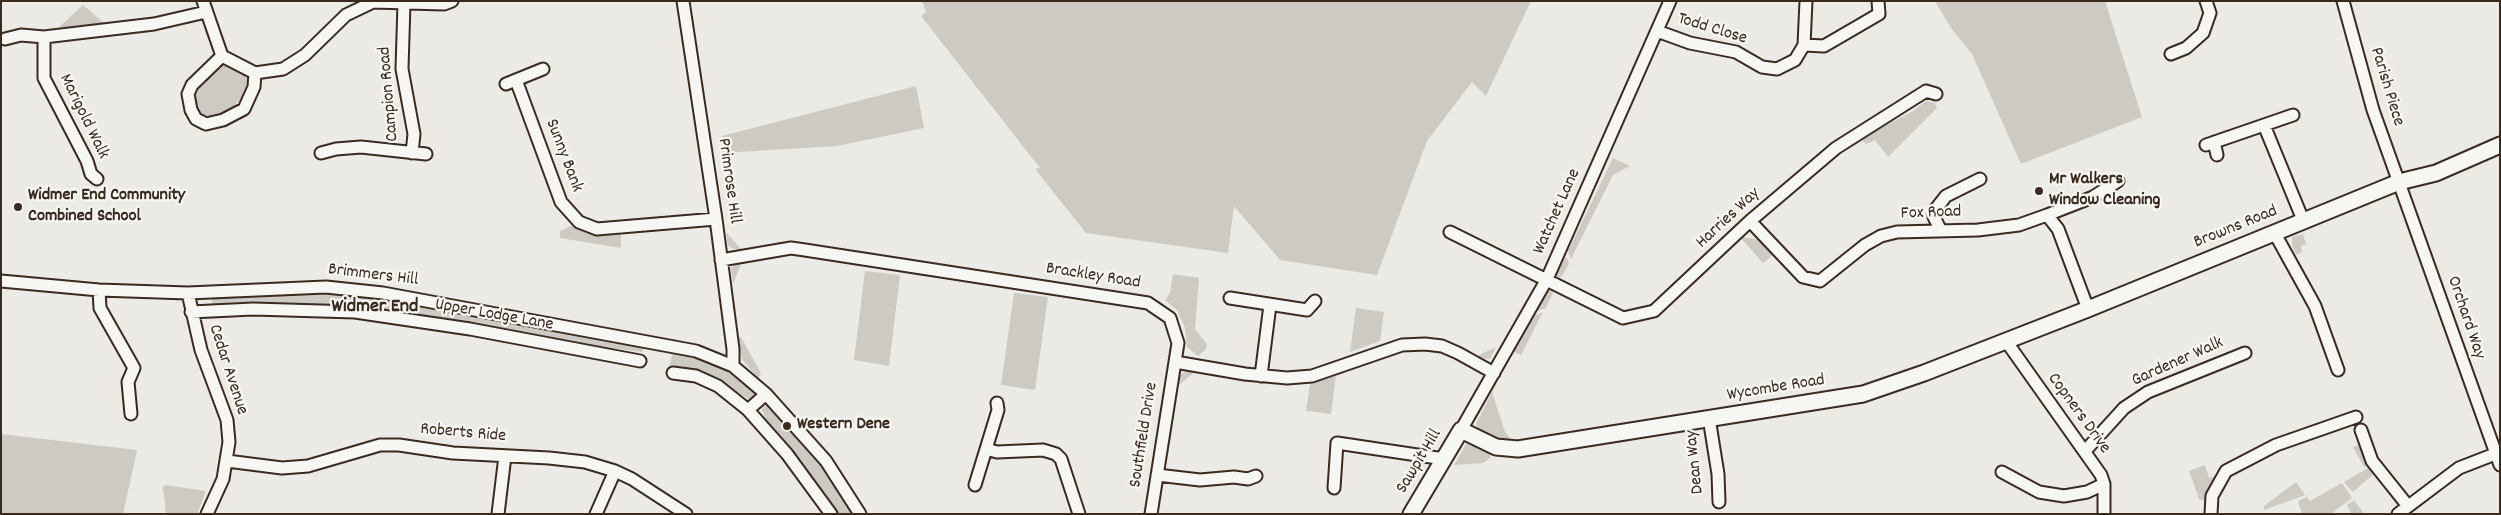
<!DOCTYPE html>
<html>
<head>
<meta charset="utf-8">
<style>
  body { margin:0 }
  #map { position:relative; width:2501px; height:515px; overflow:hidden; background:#ebeae5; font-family:Dekko,sans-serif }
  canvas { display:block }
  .frame { position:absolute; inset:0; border:2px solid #3b2a1e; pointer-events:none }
</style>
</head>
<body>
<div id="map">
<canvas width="2501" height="515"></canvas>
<div class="frame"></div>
</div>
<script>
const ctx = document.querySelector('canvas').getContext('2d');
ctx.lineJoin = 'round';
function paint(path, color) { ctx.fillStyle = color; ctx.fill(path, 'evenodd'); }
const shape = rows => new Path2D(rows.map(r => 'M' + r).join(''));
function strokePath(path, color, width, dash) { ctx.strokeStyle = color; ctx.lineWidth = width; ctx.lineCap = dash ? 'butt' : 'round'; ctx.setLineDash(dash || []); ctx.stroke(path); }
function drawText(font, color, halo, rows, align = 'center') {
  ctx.font = font + ' Dekko,sans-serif'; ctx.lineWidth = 4.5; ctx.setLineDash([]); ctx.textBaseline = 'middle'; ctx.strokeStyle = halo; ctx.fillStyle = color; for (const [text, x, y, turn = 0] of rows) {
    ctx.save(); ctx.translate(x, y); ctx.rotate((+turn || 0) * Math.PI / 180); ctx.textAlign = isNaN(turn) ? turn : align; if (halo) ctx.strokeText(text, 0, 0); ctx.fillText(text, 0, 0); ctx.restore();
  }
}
const green = shape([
  [922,1,1531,1,1486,96,1472,82,1427,141,1377,275,1280,260,1234,206,1228,253,1086,233,1035,169,1040,168,921,16,926,12],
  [1935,1,2105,1,2142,117,2021,164,1972,54,1951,28],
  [83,5,104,23,60,28,59,27],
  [226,63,244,71,249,83,247,92,234,106,216,116,204,118,195,110,192,100,194,90,214,69],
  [916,86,924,128,837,146,723,153,722,136],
  [1926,101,1935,103,1937,108,1888,157,1875,140,1866,144,1863,141,1864,137,1913,111],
  [1613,158,1630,166,1613,175,1571,259,1568,251],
  [573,225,587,231,621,232,621,248,560,238,560,231],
  [726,232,741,249,734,249,728,246],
  [2303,234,2306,244,2301,246,2302,252,2296,255,2292,245,2292,237],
  [1740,237,1763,240,1775,253,1763,263],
  [1566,256,1569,264,1562,276,1556,278,1555,276],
  [743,259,733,284,731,268],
  [865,271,900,275,889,366,854,360],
  [1173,274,1199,278,1195,329,1207,344,1206,349,1198,356,1187,347,1185,328,1177,310,1165,300,1170,293],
  [1548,287,1552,288,1553,293,1546,308,1535,312],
  [355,292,537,324,644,347,642,352,547,339,371,308,303,305,212,306,212,295],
  [1014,293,1048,297,1035,390,1001,385],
  [1356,308,1384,312,1380,341,1350,352],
  [1543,312,1521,355,1514,352,1534,316],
  [737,337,741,337,761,373,758,379,742,359],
  [1496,347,1490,359,1479,358,1479,355],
  [673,351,718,365,754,387,756,395,750,400,712,376,669,367],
  [1188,370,1197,370,1173,390,1179,376],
  [1336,376,1331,414,1306,411,1310,384],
  [1492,392,1505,432,1511,439,1528,440,1528,442,1504,442,1482,432,1477,426,1476,424],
  [766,405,771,405,801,438,855,514,837,514,809,474,768,423,762,410,763,407],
  [1,434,137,450,123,514,1,514],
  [2364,443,2372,462,2364,467,2353,447],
  [1466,444,1474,444,1489,450,1490,458,1484,463,1454,465],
  [2205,465,2209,478,2221,474,2209,503,2199,499,2189,471],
  [2373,465,2377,471,2353,492,2344,482],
  [2296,482,2305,495,2264,510,2264,506],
  [2342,483,2352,498,2331,514,2302,514,2298,501,2307,497,2310,501],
  [165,485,206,491,197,514,166,514,163,487],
  [2354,500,2364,514,2351,514,2347,505]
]);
const street = shape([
  [203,1,222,56,255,73,283,69,305,55,346,15,373,2,444,4,452,1],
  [683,1,716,219,733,349,733,366],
  [2343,1,2373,110,2500,465],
  [404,3,402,69,414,134,412,153],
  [1657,31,1690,43,1736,52,1762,67,1777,69,1795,60,1804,45,1824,46,1879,14,1878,1],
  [44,37,44,78,87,161,91,174,97,179],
  [5,39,21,35,44,37,154,24,206,12],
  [1804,45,1806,1],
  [2171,54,2186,48,2203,33,2210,13,2206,1],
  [222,56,192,85,188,94,191,110,196,119,206,124,223,120,244,109,254,87,255,73],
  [516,80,561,202,579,222,597,229,716,219],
  [506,84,543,69],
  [2264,125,2303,220],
  [2214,142,2217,155],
  [2206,145,2293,115],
  [321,153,336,149,361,147,426,154],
  [2047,215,2093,197,2118,181],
  [1750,221,1803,277,1820,281,1865,245,1881,236,1897,232,1978,230,2019,225,2047,215,2058,229,2088,309],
  [1941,231,1934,217,1935,210,1946,196,1980,179],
  [1450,232,1623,318,1654,311,1750,221,1836,148,1926,91,1936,94],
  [2274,232,2315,306,2338,370],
  [721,260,791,248,805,250,1148,303,1170,318,1178,343,1175,362,1245,374,1287,378,1312,376,1402,345,1425,344,1442,346,1458,353,1494,373],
  [1,281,99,290,188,293,326,287,383,293,696,351,733,366,766,394,826,461,860,514],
  [99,290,100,308,134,368,128,382,131,414],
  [188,293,201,350,227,420,229,442,223,479,207,514],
  [1230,298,1307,310,1315,301],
  [191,312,253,309,355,312,470,329,640,361],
  [2006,341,2101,475,2104,484,2104,514],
  [673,373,696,376,718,386,748,410,787,454,831,514],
  [1261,376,1270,305],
  [748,410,766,394],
  [1709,418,1718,474,1719,502],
  [1461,430,1547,279,1670,1],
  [2361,430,2372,461,2408,506],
  [986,449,997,452,1043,450,1056,454,1061,459,1079,514],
  [2085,451,2124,408,2148,392,2245,353],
  [227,461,282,468,308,466,380,445,399,445,453,453,549,458,585,462,615,471,632,479,686,514],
  [2002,472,2039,492,2064,496,2087,492,2104,484],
  [1157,475,1200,480,1234,477,1248,479,1256,476],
  [975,485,998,410,997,403],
  [1334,488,1337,443,1444,459],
  [498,514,505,456],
  [596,514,615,471],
  [1151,514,1175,362],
  [2211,514,2212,496,2226,471,2276,445,2356,417],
  [2398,514,2459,468,2495,454]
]);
const secondary = shape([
  [1411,514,1461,430,1496,447,1518,449,1863,394,1924,373,2088,309,2399,182,2436,173,2500,145]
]);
const markers = [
  [2039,191,5,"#3b2a1e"],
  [18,207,5,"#3b2a1e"],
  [787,426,5,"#3b2a1e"]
];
const streetNames = [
  ["Todd Close",1712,30,17],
  ["Parish Piece",2386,87,73],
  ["Campion Road",390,94,-95],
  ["Marigold Walk",83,117,64],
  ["Sunny Bank",563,156,69],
  ["Primrose Hill",728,181,82],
  ["Watchet Lane",1558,212,-66],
  ["Fox Road",1931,214,-2],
  ["Harries Way",1729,219,-43],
  ["Browns Road",2236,228,-22],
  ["Brimmers Hill",373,276,7],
  ["Brackley Road",1093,277,9],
  ["Upper Lodge Lane",494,316,10],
  ["Orchard Way",2465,318,71],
  ["Gardener Walk",2178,363,-24],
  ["Cedar Avenue",227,370,72],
  ["Wycombe Road",1776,389,-9],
  ["Copners Drive",2078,414,54],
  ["Roberts Ride",463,434,5],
  ["Southfield Drive",1145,435,-81],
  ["Sawpit Hill",1420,462,-59],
  ["Dean Way",1696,462,-96]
];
const poiNames = [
  ["Mr Walkers",2049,181],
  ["Window Cleaning",2049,202],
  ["Widmer End Community",28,197],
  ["Combined School",28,218],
  ["Western Dene",797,426]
];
const quarterNames = [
  ["Widmer End",375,308]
];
paint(green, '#cdcac4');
strokePath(street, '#3b2a1e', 15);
strokePath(secondary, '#3b2a1e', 19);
strokePath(street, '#f6f6f2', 11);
strokePath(secondary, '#f6f6f2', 15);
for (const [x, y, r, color] of markers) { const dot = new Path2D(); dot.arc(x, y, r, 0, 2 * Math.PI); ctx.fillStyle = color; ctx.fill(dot); strokePath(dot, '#f6f6f2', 2); }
drawText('18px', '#3b2a1e', '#f6f6f2', streetNames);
drawText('bold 18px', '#3b2a1e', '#f6f6f2', poiNames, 'left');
drawText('bold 20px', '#3b2a1e', '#f6f6f2', quarterNames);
</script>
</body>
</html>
